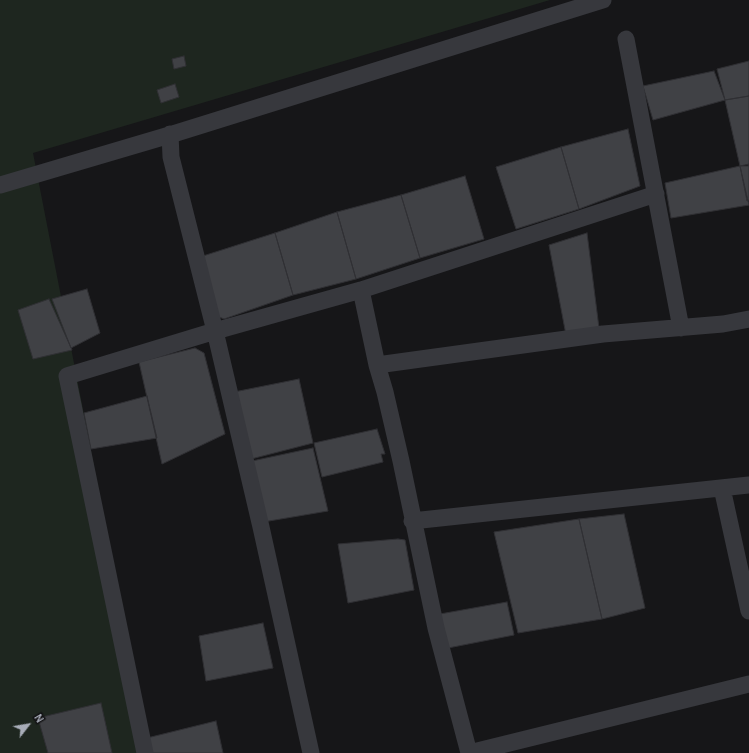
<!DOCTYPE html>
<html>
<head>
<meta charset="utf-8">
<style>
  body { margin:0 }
  #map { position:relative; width:749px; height:753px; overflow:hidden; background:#161618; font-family:Karla,sans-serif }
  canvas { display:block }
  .north { position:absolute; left:8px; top:705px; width:40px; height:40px; -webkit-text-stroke:3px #111113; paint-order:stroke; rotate:59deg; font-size:11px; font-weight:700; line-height:16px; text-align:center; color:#a8adb8 }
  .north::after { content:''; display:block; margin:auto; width:14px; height:18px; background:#a8adb8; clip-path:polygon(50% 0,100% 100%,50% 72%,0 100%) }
</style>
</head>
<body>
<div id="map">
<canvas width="749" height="753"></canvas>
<div class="north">N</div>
</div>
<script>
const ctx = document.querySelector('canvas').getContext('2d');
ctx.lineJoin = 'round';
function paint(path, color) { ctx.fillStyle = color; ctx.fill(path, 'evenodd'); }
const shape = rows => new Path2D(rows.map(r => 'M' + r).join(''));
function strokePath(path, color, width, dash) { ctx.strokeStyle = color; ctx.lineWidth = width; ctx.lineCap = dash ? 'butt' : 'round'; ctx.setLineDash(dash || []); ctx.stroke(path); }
const green = shape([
  [0,0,550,0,33,153,150,753,0,753]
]);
const building = shape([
  [184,56,186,66,174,69,172,59,184,56],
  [749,61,749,96,725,100,717,69,749,61],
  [714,71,725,100,653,120,643,86,714,71],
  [175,84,179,97,161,103,157,90,175,84],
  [749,96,749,166,740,166,725,100,749,96],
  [628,129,640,186,579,209,561,147,628,129],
  [561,147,579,209,516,229,496,167,561,147],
  [749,164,749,200,747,201,740,166,749,164],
  [740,166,749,205,671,218,665,183,740,166],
  [465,176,484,239,420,258,401,195,465,176],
  [401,195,420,258,356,279,337,212,401,195],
  [337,212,356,279,293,295,275,233,337,212],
  [275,233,293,295,224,319,217,316,203,256,275,233],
  [587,233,599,328,566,335,549,245,587,233],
  [87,289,100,333,71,348,52,299,87,289],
  [49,299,72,350,33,359,18,310,49,299],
  [195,348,204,353,225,434,162,464,139,362,195,348],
  [299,379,313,443,251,459,234,392,299,379],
  [147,396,157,438,91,449,84,413,147,396],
  [377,429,385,454,381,454,383,462,322,477,314,443,377,429],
  [313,448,328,511,263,522,252,461,313,448],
  [624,514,645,608,602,619,579,519,624,514],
  [579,519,602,619,518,633,494,532,579,519],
  [398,539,405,540,414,590,348,603,338,544,398,539],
  [507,602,514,635,448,648,440,614,507,602],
  [263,623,273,668,206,681,199,636,263,623],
  [101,703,112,753,48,753,38,718,101,703],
  [216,721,223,753,150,753,147,738,216,721]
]);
const minor = shape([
  [626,39,681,328],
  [170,134,171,157,215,331,261,527,311,753],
  [0,185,173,134,603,0],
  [361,290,656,194],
  [377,365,603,334,723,324,749,319],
  [722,488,749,611],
  [412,521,749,485],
  [145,753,67,376,215,331,361,290,377,365,385,392,401,461,436,628,469,753],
  [469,753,749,684]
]);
paint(green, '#1e261f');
paint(building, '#404145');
strokePath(building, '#303034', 1);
strokePath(minor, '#37383d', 17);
</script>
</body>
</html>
